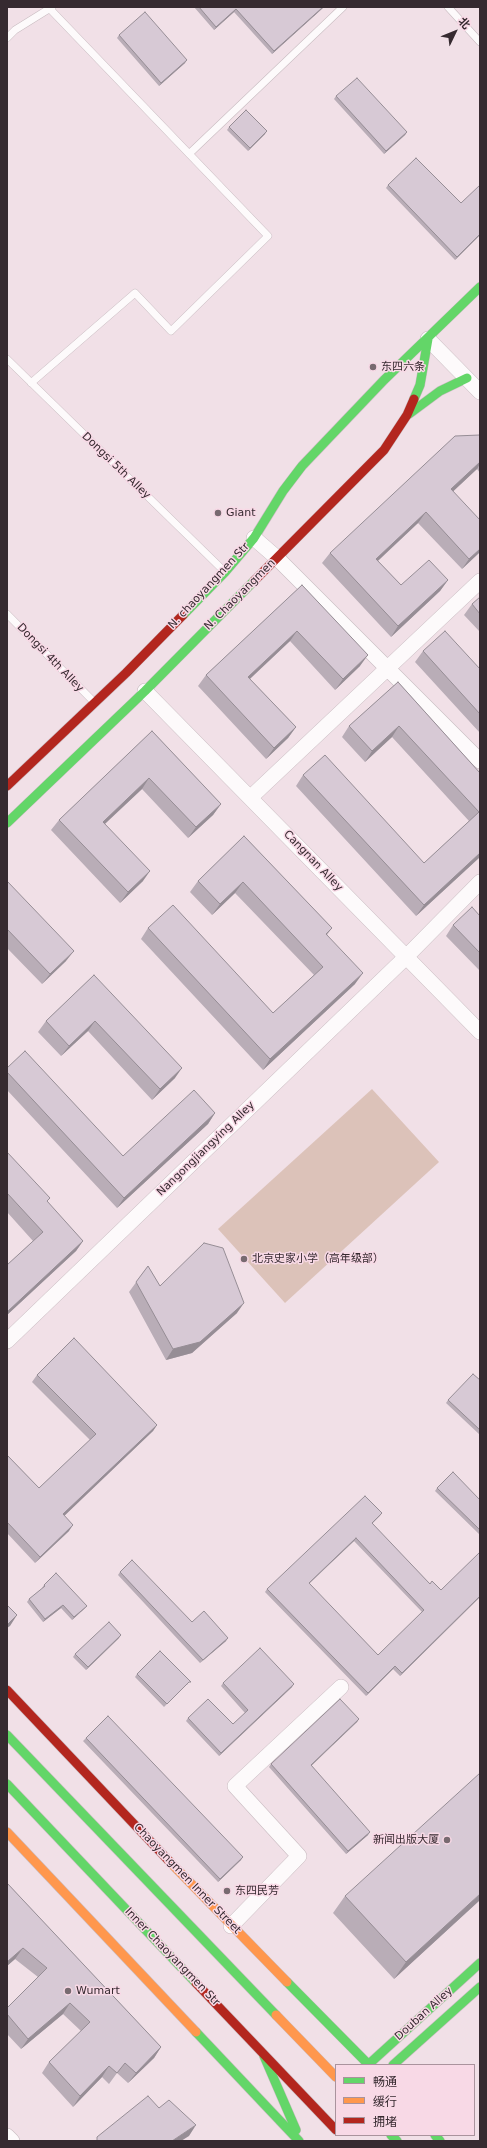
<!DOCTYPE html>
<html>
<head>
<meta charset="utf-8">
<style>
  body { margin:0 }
  #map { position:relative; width:487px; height:2148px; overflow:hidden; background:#f1e0e7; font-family:"DejaVu Sans","Noto Sans SC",sans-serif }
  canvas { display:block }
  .frame { position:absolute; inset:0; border:8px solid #362a30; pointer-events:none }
  .legend { position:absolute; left:335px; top:2064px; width:140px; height:72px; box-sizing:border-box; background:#f8d9e6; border:1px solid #aa939d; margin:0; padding:5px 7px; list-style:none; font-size:12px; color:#362a30 }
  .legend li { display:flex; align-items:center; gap:8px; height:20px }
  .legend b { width:20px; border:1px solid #aa939d }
  .north { position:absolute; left:435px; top:12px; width:40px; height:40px; -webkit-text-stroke:3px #f8d9e6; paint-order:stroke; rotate:47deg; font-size:11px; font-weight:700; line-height:16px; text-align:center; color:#362a30 }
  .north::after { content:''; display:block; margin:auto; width:14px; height:18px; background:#362a30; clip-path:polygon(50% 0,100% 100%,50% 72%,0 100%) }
</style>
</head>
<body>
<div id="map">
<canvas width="487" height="2148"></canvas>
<div class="frame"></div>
<ul class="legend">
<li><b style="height:5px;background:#63d668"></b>畅通</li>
<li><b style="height:5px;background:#ff974d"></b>缓行</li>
<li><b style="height:5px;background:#b3261e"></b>拥堵</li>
</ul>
<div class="north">北</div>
</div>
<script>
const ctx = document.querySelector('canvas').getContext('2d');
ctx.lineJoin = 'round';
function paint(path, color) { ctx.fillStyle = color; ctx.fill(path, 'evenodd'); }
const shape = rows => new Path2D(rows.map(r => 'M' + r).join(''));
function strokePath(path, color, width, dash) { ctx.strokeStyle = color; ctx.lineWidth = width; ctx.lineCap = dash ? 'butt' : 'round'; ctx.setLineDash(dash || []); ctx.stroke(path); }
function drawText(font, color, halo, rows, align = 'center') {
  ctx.font = font + ' "DejaVu Sans","Noto Sans SC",sans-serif'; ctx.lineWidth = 3; ctx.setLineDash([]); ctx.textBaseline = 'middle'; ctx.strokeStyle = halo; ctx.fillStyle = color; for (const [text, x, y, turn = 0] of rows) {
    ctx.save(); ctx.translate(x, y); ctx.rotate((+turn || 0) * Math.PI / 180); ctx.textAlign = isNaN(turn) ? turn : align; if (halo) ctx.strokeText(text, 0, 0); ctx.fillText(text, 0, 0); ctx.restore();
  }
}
const green = shape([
  [372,1089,439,1162,285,1303,218,1229]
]);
const lane = shape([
  [448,7,480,42],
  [7,38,15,30,52,7],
  [190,153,343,7],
  [7,359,224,571],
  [31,383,135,293,171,331,268,236,50,9],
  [7,614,94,702]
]);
const street = shape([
  [428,339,480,392],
  [254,538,277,558,480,761],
  [145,691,480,1032],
  [251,797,480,581],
  [7,1341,405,958,480,882],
  [231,1926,299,1856,235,1786,341,1687],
  [7,2136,12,2141]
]);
const fast = shape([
  [414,399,420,385,428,339],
  [409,414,440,391,467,378],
  [183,615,225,572,254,538,283,491,302,466,384,380,480,287],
  [7,823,145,691,254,581],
  [7,1735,276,2015],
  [7,1784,196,1983],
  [287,1982,369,2065],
  [196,2032,299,2141],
  [264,2056,296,2130],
  [369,2064,480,1963],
  [393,2065,480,1987],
  [391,2135,397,2141],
  [435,2135,440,2141]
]);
const slow = shape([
  [7,1832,196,2032],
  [169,1861,287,1982],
  [276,2015,336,2077]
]);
const jam = shape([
  [254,581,384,450,407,415,414,399],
  [7,786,126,673,183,615],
  [7,1690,169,1861],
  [196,1983,336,2130]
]);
const wall = shape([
  [194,7,324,7,272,54,234,12,214,30],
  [119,35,185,63,159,86,117,38],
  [336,96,407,132,405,135,384,154,334,99],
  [229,127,265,134,248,151,227,130],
  [388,185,480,235,455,260,386,188],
  [480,435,480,473,477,469,453,491,480,552,462,569,418,523,378,561,401,585,448,580,440,591,391,637,322,563,330,553],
  [302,585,360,666,335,690,290,641,250,679,296,727,288,738,266,759,198,686,206,675],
  [480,597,480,632,464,615,472,604],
  [423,651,480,669,480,733,415,662],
  [398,682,480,773,480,857,416,916,296,786,303,775,424,863,469,821,392,737,365,762,342,737,349,726],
  [152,731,221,804,213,815,188,838,142,789,105,824,143,881,120,903,51,830,59,820],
  [244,836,332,928,327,935,355,984,263,1070,141,939,148,928,273,1013,314,975,235,893,212,915,190,892,198,881],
  [7,881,66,961,42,984,7,948],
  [480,916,480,971,446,936,453,925],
  [94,975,175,1078,152,1100,88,1031,61,1056,38,1032,46,1021],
  [7,1068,123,1156,215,1113,208,1124,117,1208,7,1090],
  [7,1152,47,1202,83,1241,76,1251,7,1315,7,1265,33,1241,7,1212],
  [148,1266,160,1286,237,1313,192,1353,166,1360,129,1292],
  [37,1375,157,1425,153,1431,64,1515,69,1531,35,1563,7,1533,7,1455,39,1488,90,1440,32,1382],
  [480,1380,480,1435,446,1403,448,1400],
  [437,1488,480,1500,480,1535,435,1491],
  [382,1513,380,1516,372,1524,430,1584,441,1590,480,1597,400,1676,393,1669,366,1696,265,1592,267,1589],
  [354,1541,422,1612,378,1655,309,1584],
  [120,1572,192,1622,226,1641,200,1663,118,1575],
  [44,1585,87,1606,84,1609,72,1620,61,1608,43,1622,27,1602,29,1599,43,1588,42,1588],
  [119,1638,86,1670,73,1657,75,1654],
  [137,1674,189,1685,186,1685,164,1707,135,1677],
  [223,1683,292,1687,219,1756,186,1721,188,1718,233,1724,245,1713,221,1686],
  [359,1719,357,1722,311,1765,368,1835,346,1854,269,1767,271,1764],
  [86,1738,241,1860,218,1882,83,1741],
  [7,1883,161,2047,154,2058,128,2083,117,2073,109,2084,102,2077,73,2107,42,2073,49,2062,81,2031,63,2014,21,2049,7,2034,7,2008,38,1977,15,1959,7,1966],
  [345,1896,480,1900,394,1979,333,1913]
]);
const shadedWall = shape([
  [323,7,324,7,272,54,274,51],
  [236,9,234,12,214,30,216,27],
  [187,60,185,63,159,86,161,83],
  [267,131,265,134,248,151,250,148],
  [407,132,405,135,384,154,386,151],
  [480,234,480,235,455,260,457,257],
  [480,462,480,464,477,469,444,500,451,489],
  [426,512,418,523,369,569,376,559],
  [480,549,480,552,462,569,469,559],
  [448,580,440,591,391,637,398,626],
  [297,631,290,641,240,688,248,677],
  [368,655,360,666,335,690,343,679],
  [399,726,392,737,365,762,372,751],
  [296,727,288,738,266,759,274,748],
  [149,778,142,789,96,832,103,822],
  [221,804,213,815,188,838,196,827],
  [480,853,480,857,416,916,424,905],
  [150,871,143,881,120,903,128,892],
  [243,882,235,893,212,915,220,904],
  [74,951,66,961,42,984,50,974],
  [363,973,355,984,263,1070,270,1059],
  [95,1021,88,1031,61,1056,69,1046],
  [182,1068,175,1078,152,1100,160,1089],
  [215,1113,208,1124,117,1208,124,1198],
  [83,1241,76,1251,7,1315,7,1312],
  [244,1303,237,1313,192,1353,166,1360,173,1349],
  [157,1425,153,1431,59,1521,63,1514],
  [73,1525,69,1531,35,1563,40,1557],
  [356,1538,354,1541,306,1586,309,1583],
  [480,1596,480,1597,400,1676,402,1673],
  [63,1605,61,1608,43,1622,45,1619],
  [87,1606,84,1609,72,1620,74,1617],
  [17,1615,10,1626,7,1628,7,1625],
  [121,1635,119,1638,86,1670,88,1667],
  [228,1638,226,1641,200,1663,203,1660],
  [395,1666,393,1669,366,1696,368,1693],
  [294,1684,292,1687,219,1756,221,1753],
  [359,1719,357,1722,309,1768,311,1765],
  [370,1832,368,1835,346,1854,348,1851],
  [243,1857,241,1860,218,1882,220,1879],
  [480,1894,480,1900,394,1979,406,1962],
  [23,1948,15,1959,7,1966,7,1962],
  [70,2003,63,2014,21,2049,28,2039],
  [161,2047,154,2058,128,2083,136,2073],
  [109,2066,102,2077,73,2107,80,2096],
  [196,2125,189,2136,181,2141,172,2141]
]);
const building = shape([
  [199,7,323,7,274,51,236,9,216,27,199,7],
  [145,12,187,60,161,83,119,35,145,12],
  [357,78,407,132,386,151,336,96,357,78],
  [246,110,267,131,250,148,229,127,246,110],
  [416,158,461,203,480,185,480,234,457,257,388,185,416,158],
  [480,435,480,462,451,489,480,520,480,549,469,559,426,512,376,559,401,585,429,560,448,580,398,626,330,553,455,436,480,435],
  [302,585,368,655,343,679,297,631,248,677,296,727,274,748,206,675,302,585],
  [480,597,480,614,472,604,480,597],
  [445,631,480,669,480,714,423,651,445,631],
  [398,682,480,773,480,853,424,905,303,775,325,755,424,863,479,812,399,726,372,751,349,726,398,682],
  [152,731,221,804,196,827,149,778,103,822,150,871,128,892,59,820,152,731],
  [244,836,332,928,326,934,363,973,270,1059,148,928,173,905,273,1013,323,967,243,882,220,904,198,881,244,836],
  [7,881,74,951,50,974,7,929,7,881],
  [472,907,480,916,480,953,453,925,472,907],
  [94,975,182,1068,160,1089,95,1021,69,1046,46,1021,94,975],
  [25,1051,123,1156,194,1090,215,1113,124,1198,7,1072,7,1068,25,1051],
  [7,1152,50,1198,47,1201,83,1241,7,1312,7,1265,43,1232,7,1193,7,1152],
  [204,1243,223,1248,244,1303,200,1342,173,1349,136,1282,148,1266,160,1286,204,1243],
  [74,1338,157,1425,63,1514,73,1525,40,1557,7,1522,7,1455,39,1488,96,1434,37,1375,74,1338],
  [473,1374,480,1380,480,1430,448,1400,473,1374],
  [453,1472,480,1500,480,1530,437,1488,453,1472],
  [365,1496,382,1513,372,1523,430,1584,432,1581,441,1590,480,1552,480,1596,402,1673,395,1666,368,1693,267,1589,365,1496],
  [356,1538,424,1610,378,1655,309,1583,356,1538],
  [132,1560,192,1622,204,1611,228,1638,203,1660,120,1572,132,1560],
  [56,1573,87,1606,74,1617,63,1605,45,1619,29,1599,45,1586,44,1585,56,1573],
  [7,1605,17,1615,7,1625,7,1605],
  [109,1622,121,1635,88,1667,75,1654,109,1622],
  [260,1648,294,1684,221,1753,188,1718,208,1699,233,1724,248,1710,223,1683,260,1648],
  [160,1651,191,1682,189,1682,167,1704,137,1674,160,1651],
  [340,1699,359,1719,311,1765,370,1832,348,1851,271,1764,340,1699],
  [108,1716,243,1857,220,1879,86,1738,108,1716],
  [480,1773,480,1894,406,1962,345,1896,480,1773],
  [7,1883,161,2047,136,2073,125,2063,117,2073,109,2066,80,2096,49,2062,90,2022,70,2003,28,2039,7,2014,7,2008,47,1968,23,1948,7,1962,7,1883],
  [148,2096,159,2108,169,2100,196,2125,172,2141,97,2141,97,2137,148,2096]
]);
const markers = [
  [373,367,4,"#776a70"],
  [218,513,4,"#776a70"],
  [244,1259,4,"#776a70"],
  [447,1840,4,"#776a70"],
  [227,1891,4,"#776a70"],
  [68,1991,4,"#776a70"]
];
const poiNames = [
  ["东四六条",381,367],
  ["Giant",226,513],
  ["北京史家小学（高年级部）",252,1259],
  ["新闻出版大厦",439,1840,"right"],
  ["东四民芳",235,1891],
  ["Wumart",76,1991]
];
const streetNames = [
  ["Dongsi 5th Alley",116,466,44],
  ["N. chaoyangmen Str",209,586,-47],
  ["N. Chaoyangmen",240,595,-45],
  ["Dongsi 4th Alley",50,658,46],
  ["Cangnan Alley",313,861,46],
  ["Nangongjiangying Alley",206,1149,-44],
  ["Chaoyangmen Inner Street",187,1879,46],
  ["Inner Chaoyangmen Str",172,1957,46],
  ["Douban Alley",424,2014,-42]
];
paint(green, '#dcc2b9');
strokePath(lane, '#c8bbc0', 8);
strokePath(street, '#c8bbc0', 16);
strokePath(fast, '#c8bbc0', 10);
strokePath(slow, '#c8bbc0', 10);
strokePath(jam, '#c8bbc0', 10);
strokePath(lane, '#fdfafb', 7);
strokePath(street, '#fdfafb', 15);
strokePath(fast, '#63d668', 9);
strokePath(slow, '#ff974d', 9);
strokePath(jam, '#b3261e', 9);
paint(wall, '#b9adb7');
paint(shadedWall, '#968d95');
paint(building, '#d7c9d5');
strokePath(building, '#968d95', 1);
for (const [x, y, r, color] of markers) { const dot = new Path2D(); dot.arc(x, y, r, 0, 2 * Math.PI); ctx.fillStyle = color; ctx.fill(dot); strokePath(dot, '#f8d9e6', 1.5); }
drawText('11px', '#362a30', '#f8d9e6', poiNames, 'left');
drawText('11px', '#362a30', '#f8d9e6', streetNames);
</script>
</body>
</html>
